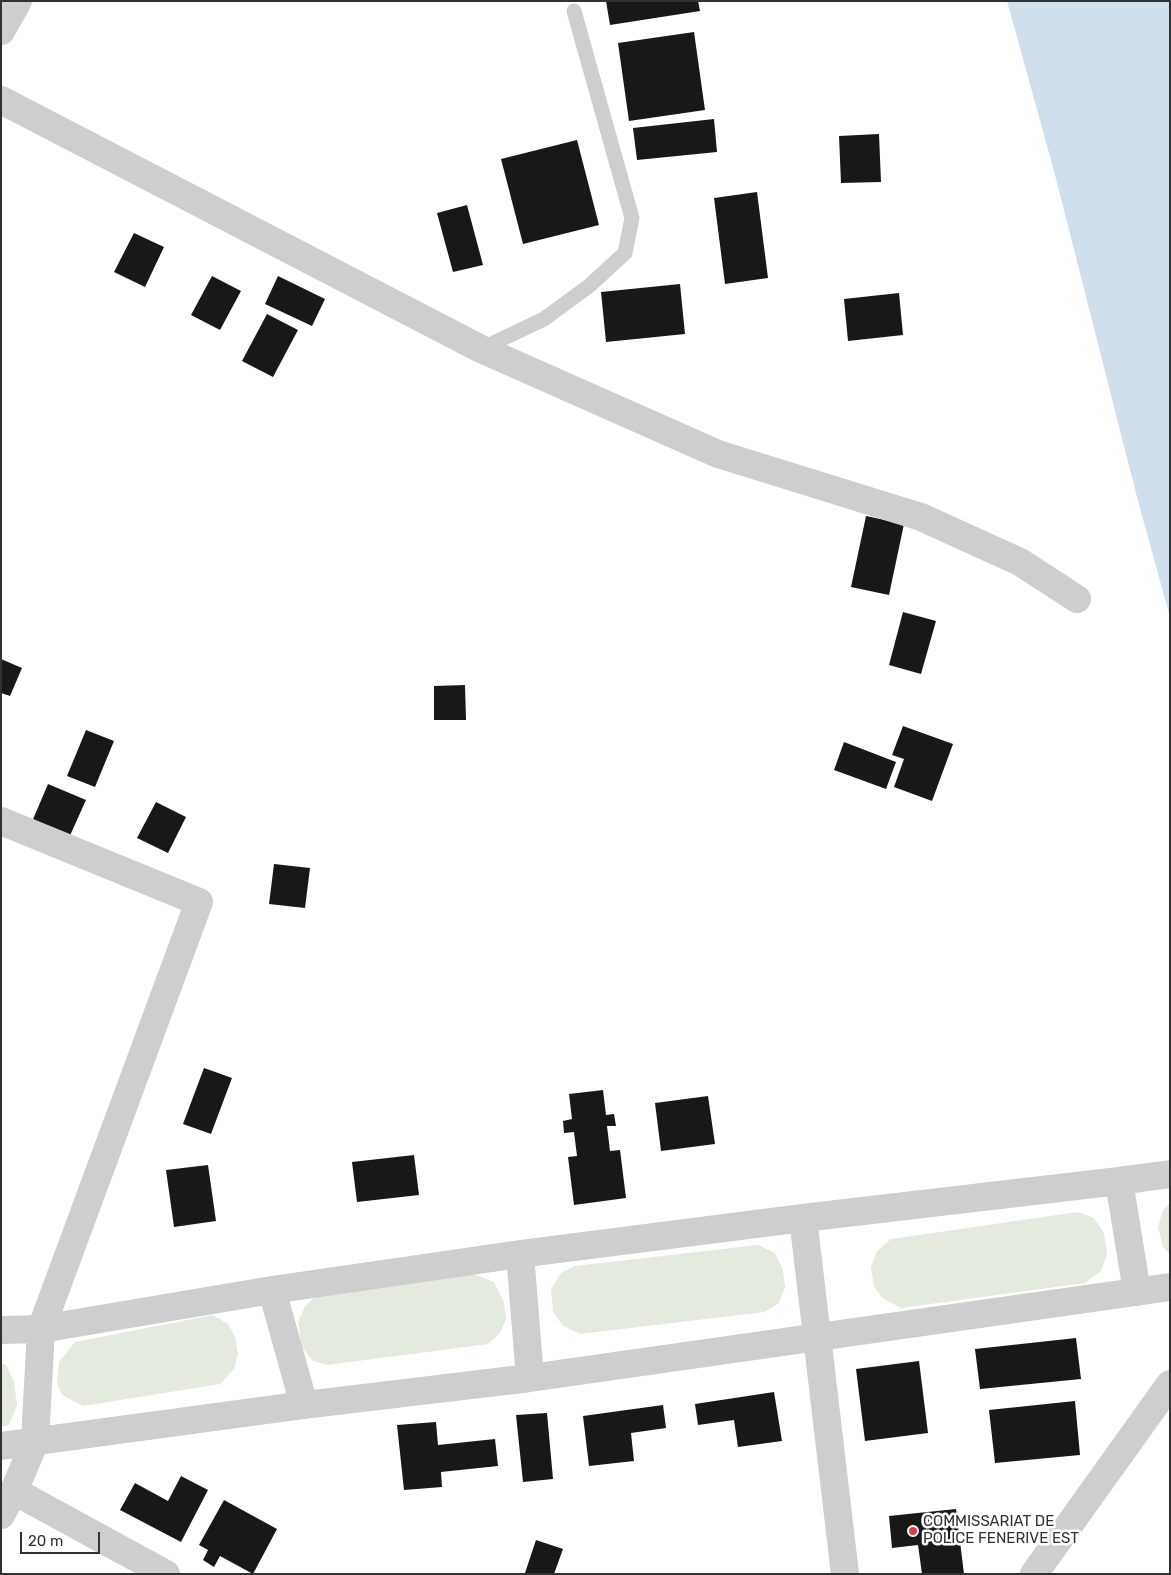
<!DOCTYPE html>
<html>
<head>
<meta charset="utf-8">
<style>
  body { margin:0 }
  #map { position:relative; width:1171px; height:1575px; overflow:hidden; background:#fff; font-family:Rubik,sans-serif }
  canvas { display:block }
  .frame { position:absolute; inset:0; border:2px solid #313131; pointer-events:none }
  .scale { position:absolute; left:20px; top:1532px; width:80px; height:22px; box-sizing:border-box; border:2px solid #313131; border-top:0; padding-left:6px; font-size:15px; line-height:18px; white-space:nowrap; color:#313131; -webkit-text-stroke:4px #fff; paint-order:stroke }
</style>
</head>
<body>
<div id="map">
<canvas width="1171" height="1575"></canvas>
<div class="frame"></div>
<div class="scale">20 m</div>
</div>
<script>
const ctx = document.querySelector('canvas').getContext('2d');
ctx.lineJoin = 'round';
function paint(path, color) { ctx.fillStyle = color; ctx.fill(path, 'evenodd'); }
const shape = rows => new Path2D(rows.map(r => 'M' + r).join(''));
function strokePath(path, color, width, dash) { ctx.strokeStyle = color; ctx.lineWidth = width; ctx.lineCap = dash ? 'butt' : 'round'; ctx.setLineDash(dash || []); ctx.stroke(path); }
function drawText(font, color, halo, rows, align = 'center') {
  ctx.font = font + ' Rubik,sans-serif'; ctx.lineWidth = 5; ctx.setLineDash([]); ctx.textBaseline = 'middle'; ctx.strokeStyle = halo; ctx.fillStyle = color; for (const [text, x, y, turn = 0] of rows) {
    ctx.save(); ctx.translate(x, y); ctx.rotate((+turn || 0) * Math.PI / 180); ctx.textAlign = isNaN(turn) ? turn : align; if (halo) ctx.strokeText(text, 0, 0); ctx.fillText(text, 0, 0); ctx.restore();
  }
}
const green = shape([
  [1170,1203,1170,1255,1163,1247,1158,1227,1163,1210],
  [1078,1212,1094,1218,1104,1233,1107,1254,1101,1271,1085,1283,901,1308,884,1299,874,1287,871,1267,877,1251,891,1239],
  [758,1245,775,1253,783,1270,785,1288,778,1304,764,1312,580,1334,563,1326,553,1312,551,1289,561,1273,575,1266],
  [474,1274,494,1282,504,1302,506,1319,500,1333,488,1344,327,1365,313,1361,302,1347,298,1322,305,1306,317,1295],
  [213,1315,228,1324,235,1337,238,1354,234,1369,220,1384,83,1406,62,1395,57,1383,59,1362,75,1342],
  [1,1363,6,1365,14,1382,17,1405,9,1425,1,1427]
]);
const water = shape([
  [1007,1,1170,1,1170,617,1138,501,1054,171]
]);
const building = shape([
  [606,1,698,1,700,11,610,25],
  [694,32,705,110,629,121,618,43],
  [714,119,717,152,637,160,633,128],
  [879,134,881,182,841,183,839,136],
  [577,140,599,225,523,244,501,159],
  [757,192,768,278,725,284,714,198],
  [467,205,483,265,453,272,437,213],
  [134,233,164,247,145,287,114,272],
  [212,276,241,291,220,330,191,315],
  [278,276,325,299,312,326,265,304],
  [680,284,685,334,606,342,601,292],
  [899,293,903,335,848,341,844,299],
  [267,314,298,330,273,377,242,361],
  [866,516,904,524,889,595,851,587],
  [903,612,936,621,921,674,889,665],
  [1,659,22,668,10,696,1,693],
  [465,685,466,720,434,720,434,686],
  [903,726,953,744,932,801,894,787,904,759,892,755],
  [86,730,114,741,95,787,67,776],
  [844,742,896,762,886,789,834,770],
  [48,784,86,800,68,840,31,824],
  [156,802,186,817,168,853,137,838],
  [274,864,310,868,305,908,269,904],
  [204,1068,232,1078,211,1134,183,1124],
  [603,1090,606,1115,614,1114,616,1126,607,1126,610,1151,620,1150,626,1198,574,1205,568,1157,577,1156,574,1132,564,1133,563,1121,572,1119,569,1094],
  [708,1096,715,1144,661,1151,655,1103],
  [414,1155,419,1195,357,1202,352,1162],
  [208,1165,216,1221,174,1227,166,1170],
  [1076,1338,1081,1379,980,1389,975,1349],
  [919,1361,928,1433,865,1441,856,1369],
  [774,1392,782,1441,738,1447,734,1420,698,1425,695,1404],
  [1075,1401,1080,1455,995,1463,989,1410],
  [663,1405,666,1428,631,1433,634,1461,589,1466,583,1416],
  [547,1413,553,1479,523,1482,516,1415],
  [436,1422,438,1445,495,1439,498,1466,441,1472,442,1487,404,1490,397,1425],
  [181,1476,208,1490,181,1542,120,1510,135,1483,168,1501],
  [224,1500,277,1529,253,1574,220,1556,214,1567,203,1560,208,1550,199,1545],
  [956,1509,964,1574,922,1574,918,1545,892,1548,889,1516],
  [536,1540,563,1549,554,1574,525,1573]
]);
const service = shape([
  [481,349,544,319,589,286,625,253,632,218,574,11]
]);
const minor = shape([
  [1,31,18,1],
  [1,100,481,349,718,454,921,517,1020,562,1077,599],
  [1,821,199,902,41,1329,35,1441,14,1491,1,1515],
  [1119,1181,1137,1292],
  [803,1218,845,1574],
  [520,1254,530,1378],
  [272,1290,304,1405],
  [1,1330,41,1329,272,1290,520,1254,803,1218,1119,1181,1170,1174],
  [1,1446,304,1405,530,1378,1170,1287],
  [14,1491,166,1574],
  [1034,1574,1170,1384]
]);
const markers = [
  [913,1531,5,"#dc4043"]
];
const poiNames = [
  ["COMMISSARIAT DE",923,1522],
  ["POLICE FENERIVE EST",923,1539]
];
paint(green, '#e4eade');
paint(water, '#cfdfeb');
paint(building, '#181818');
strokePath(service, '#cecece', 15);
strokePath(minor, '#cecece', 28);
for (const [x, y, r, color] of markers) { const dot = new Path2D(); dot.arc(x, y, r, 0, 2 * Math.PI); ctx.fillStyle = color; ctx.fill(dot); strokePath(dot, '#fff', 2); }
drawText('15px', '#313131', '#fff', poiNames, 'left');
</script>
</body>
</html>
